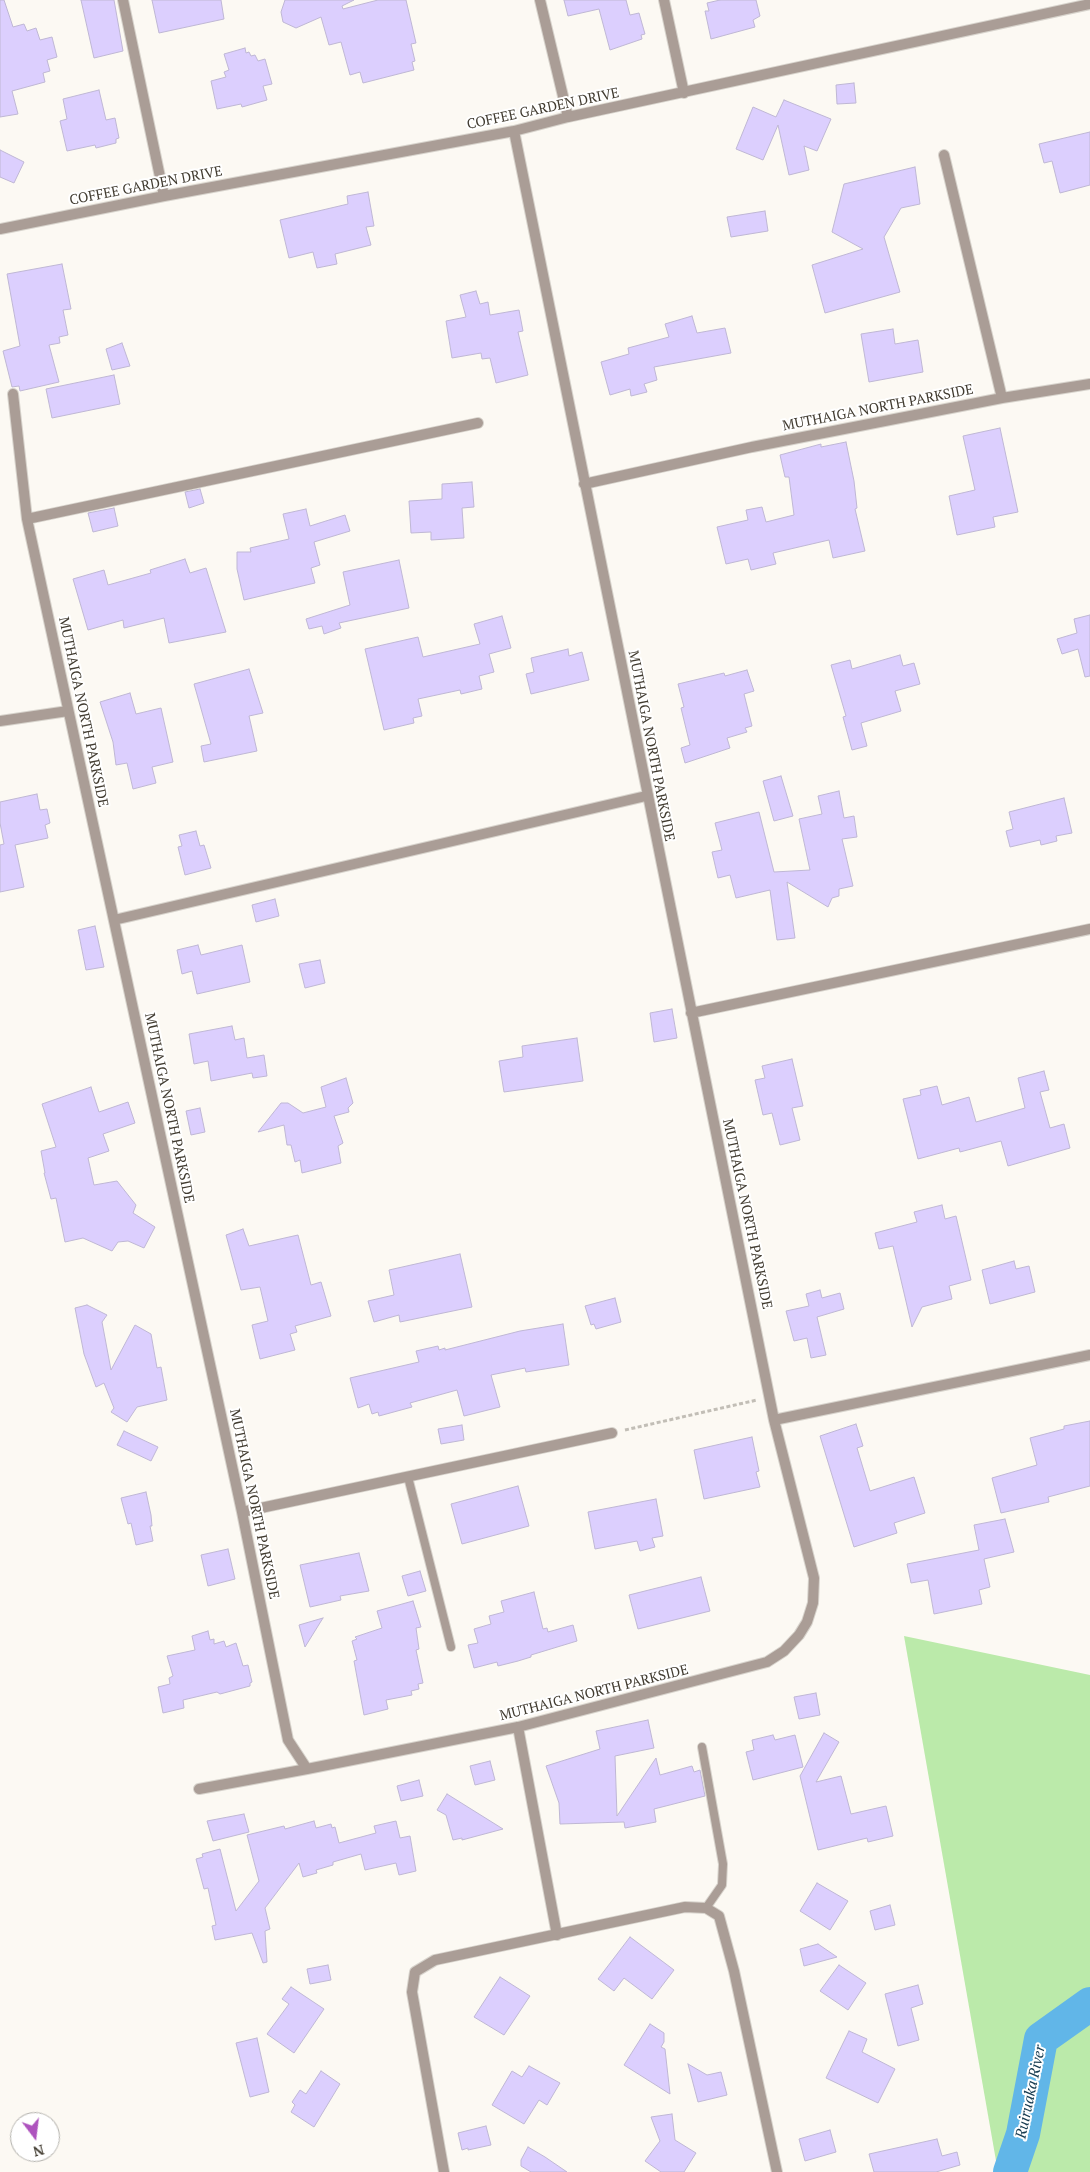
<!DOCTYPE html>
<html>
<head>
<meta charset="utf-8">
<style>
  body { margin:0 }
  #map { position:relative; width:1090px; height:2172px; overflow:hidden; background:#fcf9f3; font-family:"PT Serif",serif }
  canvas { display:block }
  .north { position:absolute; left:10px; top:2112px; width:50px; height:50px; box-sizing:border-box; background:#fff; border:1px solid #b3b1ac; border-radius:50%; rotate:165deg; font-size:14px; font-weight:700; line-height:20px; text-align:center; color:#413b30 }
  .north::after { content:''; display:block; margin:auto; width:18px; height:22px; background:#ae53be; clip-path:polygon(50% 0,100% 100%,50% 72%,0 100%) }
</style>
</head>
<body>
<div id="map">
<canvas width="1090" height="2172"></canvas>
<div class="north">N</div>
</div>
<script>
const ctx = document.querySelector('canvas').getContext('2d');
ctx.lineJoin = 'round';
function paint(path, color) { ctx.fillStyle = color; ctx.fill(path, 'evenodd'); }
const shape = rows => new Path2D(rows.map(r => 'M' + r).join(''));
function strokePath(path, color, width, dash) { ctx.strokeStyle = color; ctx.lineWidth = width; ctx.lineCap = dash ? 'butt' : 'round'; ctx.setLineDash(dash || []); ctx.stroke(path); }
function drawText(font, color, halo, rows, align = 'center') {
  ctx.font = font + ' "PT Serif",serif'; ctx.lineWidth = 4; ctx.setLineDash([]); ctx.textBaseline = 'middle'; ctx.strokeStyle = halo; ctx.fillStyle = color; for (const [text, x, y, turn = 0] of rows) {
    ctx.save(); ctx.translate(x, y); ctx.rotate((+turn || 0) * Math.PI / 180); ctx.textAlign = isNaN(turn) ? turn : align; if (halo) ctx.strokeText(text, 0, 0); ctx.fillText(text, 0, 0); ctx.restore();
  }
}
const green = shape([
  [904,1636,1090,1675,1090,2172,998,2172]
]);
const river = shape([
  [1010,2172,1023,2134,1041,2039,1090,2004]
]);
const building = shape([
  [0,0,4,0,13,27,24,24,27,31,36,28,40,40,52,37,57,57,47,60,50,71,43,73,45,82,12,91,18,114,0,117,0,0],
  [81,0,114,0,123,51,94,58,81,0],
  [152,0,221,0,224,19,159,33,152,0],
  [285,0,354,0,342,6,343,9,378,0,406,0,416,43,411,44,415,61,412,62,414,70,363,83,360,72,350,75,341,42,329,45,321,17,296,28,283,22,281,12,285,0],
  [564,0,626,0,630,15,639,13,645,34,641,35,642,39,610,50,599,9,568,16,564,0],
  [720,0,756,0,760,16,753,20,755,27,711,39,705,11,709,11,707,3,720,0],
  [245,48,246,53,249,52,251,56,255,55,258,61,265,59,272,84,263,86,267,100,242,107,241,104,217,109,211,81,226,77,224,72,229,70,224,54,245,48],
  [854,83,856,103,837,104,836,85,854,83],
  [99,90,106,120,115,118,119,138,116,139,116,143,96,148,95,145,67,151,60,121,67,119,63,99,99,90],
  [784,100,831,119,817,151,804,146,809,170,789,175,778,125,763,160,736,149,753,107,776,117,784,100],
  [1090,132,1090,185,1060,193,1052,161,1044,163,1039,144,1090,132],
  [0,150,24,162,14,183,0,177,0,150],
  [915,167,920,204,901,208,884,237,900,292,825,313,812,265,863,249,832,232,844,184,915,167],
  [368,192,374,226,366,227,371,245,335,254,337,264,317,268,313,252,289,258,280,220,348,204,347,196,368,192],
  [765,211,768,231,731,237,727,217,765,211],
  [62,264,71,309,63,310,68,335,59,337,60,343,49,345,59,382,20,391,19,386,12,387,3,351,20,346,7,274,62,264],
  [476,291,480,304,488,302,490,315,519,310,523,331,518,332,528,375,496,383,490,358,482,359,481,353,452,358,446,321,466,317,460,295,476,291],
  [692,316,697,333,725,328,731,353,654,367,657,380,644,384,647,392,631,396,630,389,610,395,601,362,629,354,628,348,669,337,665,324,692,316],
  [893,329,895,344,918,340,923,372,869,382,861,334,893,329],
  [122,343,130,366,112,370,106,349,122,343],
  [114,375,120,404,52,418,46,389,114,375],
  [1000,428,1018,512,993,517,995,527,957,535,949,496,975,490,963,436,1000,428],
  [846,442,854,481,857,508,855,509,865,551,833,558,829,540,773,553,776,564,751,570,748,559,726,564,717,527,748,520,746,510,762,507,766,522,794,515,789,477,785,477,780,455,821,444,821,447,846,442],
  [472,482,474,507,462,508,464,538,431,540,431,532,411,533,409,501,442,499,442,484,472,482],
  [200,489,204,503,189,508,185,492,200,489],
  [114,508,118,526,93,532,88,513,114,508],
  [306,509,310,526,345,515,350,531,314,542,320,565,311,568,315,583,244,600,237,569,237,552,251,552,250,548,289,539,283,514,306,509],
  [185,559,190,573,206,568,226,632,169,643,164,618,124,628,123,620,88,630,73,579,104,570,108,585,151,573,150,570,185,559],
  [399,560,409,608,339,623,341,628,324,634,322,626,309,629,306,619,350,605,343,572,399,560],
  [1090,615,1090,676,1085,677,1078,649,1062,654,1057,639,1077,633,1074,619,1090,615],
  [502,616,511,648,489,654,494,672,479,676,482,689,461,694,460,690,418,699,422,716,413,718,414,723,384,730,365,649,418,637,423,657,480,644,474,624,502,616],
  [568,649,569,656,582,652,589,680,531,694,526,674,534,672,531,658,568,649],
  [900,655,903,666,914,663,920,684,895,691,901,711,861,723,867,746,852,750,843,717,846,716,831,665,850,660,852,669,900,655],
  [249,669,263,713,249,716,257,751,204,762,201,746,211,744,194,684,249,669],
  [747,670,754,691,744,694,752,726,745,728,747,732,727,738,730,748,685,763,681,748,690,745,681,708,684,707,678,684,724,673,725,676,747,670],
  [130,693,136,714,161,708,173,762,152,767,156,783,133,789,127,763,116,765,113,742,100,702,130,693],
  [781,776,793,816,774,821,763,781,781,776],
  [839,791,844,818,854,816,857,837,842,839,853,886,839,889,839,896,832,898,828,907,787,882,795,938,777,940,770,890,736,898,730,875,718,878,712,852,722,850,715,823,759,812,774,872,810,870,799,819,822,814,818,796,839,791],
  [37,794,40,810,47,809,50,823,45,825,48,838,15,845,24,887,0,892,0,845,4,844,0,823,0,802,37,794],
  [1064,798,1072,833,1056,836,1057,841,1041,845,1040,840,1010,847,1006,831,1013,829,1009,812,1064,798],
  [196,831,200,846,204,845,211,868,185,875,178,847,182,846,179,835,196,831],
  [275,899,279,916,256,922,252,905,275,899],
  [95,926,104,967,86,970,78,930,95,926],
  [198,945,201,955,242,945,250,982,197,994,192,971,182,974,177,950,198,945],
  [320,960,325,983,305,988,299,964,320,960],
  [672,1009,677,1038,654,1042,650,1013,672,1009],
  [232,1026,235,1040,244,1038,247,1058,264,1055,267,1076,253,1078,252,1073,211,1081,208,1061,194,1064,189,1034,232,1026],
  [577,1038,583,1081,504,1092,499,1061,523,1057,522,1046,577,1038],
  [792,1059,803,1106,792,1108,800,1140,780,1145,772,1113,763,1115,755,1080,765,1078,762,1066,792,1059],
  [1044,1071,1049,1090,1040,1092,1050,1128,1064,1124,1070,1148,1008,1166,1001,1141,960,1152,959,1148,918,1159,903,1099,921,1095,920,1090,937,1086,942,1105,969,1097,976,1122,1025,1108,1018,1078,1044,1071],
  [346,1078,353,1103,348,1108,349,1112,334,1116,343,1143,338,1146,341,1163,302,1173,300,1160,295,1162,291,1145,287,1145,284,1125,258,1132,281,1103,288,1103,303,1113,326,1107,321,1087,346,1078],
  [91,1087,99,1112,128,1102,135,1123,103,1134,109,1151,88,1158,94,1185,117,1181,136,1205,133,1213,155,1227,144,1248,128,1241,118,1242,112,1251,83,1238,65,1242,56,1198,51,1199,44,1173,45,1173,41,1151,56,1147,42,1104,91,1087],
  [200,1108,205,1132,191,1135,186,1111,200,1108],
  [942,1205,945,1219,956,1216,971,1280,949,1286,952,1299,922,1307,912,1327,893,1246,879,1249,875,1233,917,1222,914,1212,942,1205],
  [243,1229,249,1246,298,1235,311,1285,321,1282,331,1316,295,1326,297,1332,290,1334,295,1350,260,1359,252,1325,268,1321,260,1287,241,1290,226,1235,243,1229],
  [460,1254,472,1307,400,1322,399,1315,374,1322,368,1301,394,1295,389,1270,460,1254],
  [1014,1261,1016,1269,1029,1266,1035,1292,990,1304,982,1270,1014,1261],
  [820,1290,822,1298,840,1293,844,1309,817,1317,826,1355,811,1358,807,1338,794,1341,786,1311,809,1306,806,1294,820,1290],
  [615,1298,621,1322,596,1329,594,1324,591,1325,585,1306,615,1298],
  [87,1305,107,1315,102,1322,111,1370,135,1325,151,1334,157,1368,161,1367,167,1400,137,1407,127,1422,111,1412,114,1408,104,1383,96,1387,84,1354,75,1308,87,1305],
  [563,1324,569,1365,526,1372,525,1368,491,1375,500,1407,464,1416,457,1390,410,1403,412,1407,379,1416,378,1412,372,1414,369,1404,358,1408,350,1378,419,1362,416,1351,438,1346,439,1350,445,1348,445,1350,520,1331,563,1324],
  [1090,1421,1090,1486,1048,1497,1049,1502,1001,1513,992,1478,1037,1465,1030,1438,1064,1429,1064,1426,1090,1421],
  [856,1424,863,1446,857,1448,870,1491,914,1477,925,1513,894,1523,897,1533,854,1547,820,1436,856,1424],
  [462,1425,464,1440,441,1444,438,1429,462,1425],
  [124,1431,158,1447,151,1461,117,1445,124,1431],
  [752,1437,759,1471,756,1472,760,1487,704,1499,694,1450,752,1437],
  [518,1486,529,1526,462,1544,451,1504,518,1486],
  [146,1492,151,1515,152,1526,150,1526,153,1541,136,1545,131,1523,128,1524,121,1498,146,1492],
  [656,1499,663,1536,652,1538,655,1547,640,1551,637,1541,595,1549,588,1512,656,1499],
  [1005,1519,1014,1552,984,1559,990,1587,979,1590,982,1604,934,1614,928,1580,911,1583,907,1564,979,1550,974,1525,1005,1519],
  [228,1549,235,1579,208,1586,201,1555,228,1549],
  [359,1553,369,1591,340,1596,341,1600,310,1607,300,1565,359,1553],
  [420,1571,426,1591,408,1596,402,1576,420,1571],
  [701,1577,710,1611,638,1629,629,1595,701,1577],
  [534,1592,543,1629,547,1628,548,1632,573,1625,577,1641,531,1655,531,1657,518,1661,498,1666,497,1662,474,1668,468,1645,478,1643,474,1629,491,1624,489,1616,504,1612,501,1601,534,1592],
  [413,1601,421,1627,416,1628,419,1649,416,1650,423,1683,418,1684,419,1689,411,1691,412,1695,386,1700,388,1709,364,1715,354,1661,357,1660,352,1641,357,1639,355,1637,382,1628,377,1611,413,1601],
  [323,1618,305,1647,299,1625,323,1618],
  [208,1631,210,1640,214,1639,214,1644,224,1641,226,1647,236,1643,243,1666,248,1665,252,1682,250,1683,250,1686,220,1694,217,1692,183,1700,184,1708,163,1713,158,1687,170,1684,169,1678,173,1676,167,1656,195,1650,192,1636,208,1631],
  [816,1693,820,1715,799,1719,794,1697,816,1693],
  [648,1720,654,1748,615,1756,617,1816,656,1758,660,1775,692,1766,694,1772,700,1770,705,1796,654,1809,656,1822,625,1828,624,1822,560,1824,559,1803,546,1766,600,1749,596,1731,648,1720],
  [824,1733,839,1742,816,1782,841,1776,851,1814,886,1806,893,1836,868,1842,867,1838,818,1850,800,1776,824,1733],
  [773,1735,775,1740,795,1735,803,1767,753,1780,746,1752,754,1750,752,1740,773,1735],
  [490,1761,495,1780,475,1785,470,1766,490,1761],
  [419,1780,423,1796,401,1801,397,1786,419,1780],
  [447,1794,503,1829,462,1840,462,1838,453,1840,446,1815,437,1810,447,1794],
  [244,1814,249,1832,213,1841,207,1821,244,1814],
  [314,1821,316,1828,331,1824,332,1828,335,1827,339,1843,376,1833,374,1826,396,1821,400,1838,410,1836,416,1871,399,1875,396,1863,365,1870,361,1854,333,1862,333,1865,316,1870,317,1873,303,1877,299,1863,265,1908,270,1929,265,1931,267,1962,263,1963,252,1933,215,1940,212,1926,216,1925,208,1888,204,1889,196,1859,203,1857,202,1854,220,1849,236,1911,259,1881,247,1835,284,1826,285,1829,314,1821],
  [817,1883,848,1901,830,1930,800,1911,817,1883],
  [890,1905,895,1925,875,1930,870,1911,890,1905],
  [630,1937,674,1970,652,1999,624,1978,614,1991,598,1979,630,1937],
  [818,1944,837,1957,804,1966,800,1949,818,1944],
  [328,1965,331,1980,310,1984,307,1969,328,1965],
  [839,1965,866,1983,848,2010,820,1991,839,1965],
  [500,1977,530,1996,504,2035,474,2017,500,1977],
  [918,1985,923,2004,911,2008,919,2040,898,2046,885,1994,918,1985],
  [291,1987,324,2009,294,2053,267,2034,289,2004,282,1999,291,1987],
  [650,2024,664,2033,664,2042,661,2047,665,2049,670,2094,624,2065,650,2024],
  [849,2031,867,2039,862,2052,895,2069,878,2103,826,2078,849,2031],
  [257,2038,269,2092,250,2097,236,2043,257,2038],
  [688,2064,707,2075,721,2072,727,2095,698,2102,688,2064],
  [529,2066,560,2083,547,2105,539,2100,524,2124,492,2105,512,2071,522,2077,529,2066],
  [321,2071,340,2084,314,2127,291,2112,295,2105,292,2102,300,2090,306,2094,321,2071],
  [672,2114,675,2140,696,2153,684,2172,661,2172,645,2161,660,2141,651,2117,672,2114],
  [486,2126,491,2145,468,2150,468,2148,462,2150,458,2133,486,2126],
  [830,2130,836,2152,805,2161,799,2139,830,2130],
  [937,2139,942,2156,957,2152,960,2165,936,2172,874,2172,869,2154,937,2139],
  [528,2147,545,2157,567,2172,531,2172,521,2166,521,2160,528,2147]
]);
const path = shape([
  [625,1430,757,1400]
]);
const lane = shape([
  [408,1477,451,1647],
  [702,1747,723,1864,722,1885,706,1908]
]);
const street = shape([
  [123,0,164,196],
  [540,0,568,117],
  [664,0,684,93],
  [944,155,1002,398],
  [0,229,164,196,514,131,568,117,1090,4],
  [13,394,27,519,242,1512,288,1740,307,1769],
  [584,484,752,447,1002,398,1090,384],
  [27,519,478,423],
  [0,721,68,711],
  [114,920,646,796],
  [691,1013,1090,929],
  [774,1420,1090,1355],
  [242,1512,612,1433],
  [518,1727,557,1935],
  [199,1789,307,1769,518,1727,767,1662,784,1651,799,1635,807,1622,813,1603,814,1578,774,1420,514,131],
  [444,2172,412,1992,415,1972,435,1960,685,1907,706,1908,719,1916,734,1971,777,2172]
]);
const streetNames = [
  ["COFFEE GARDEN DRIVE",543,109,-12],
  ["COFFEE GARDEN DRIVE",146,186,-11],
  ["MUTHAIGA NORTH PARKSIDE",878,408,-11],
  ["MUTHAIGA NORTH PARKSIDE",83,712,78],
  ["MUTHAIGA NORTH PARKSIDE",651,746,79],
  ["MUTHAIGA NORTH PARKSIDE",169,1108,78],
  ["MUTHAIGA NORTH PARKSIDE",747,1214,78],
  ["MUTHAIGA NORTH PARKSIDE",254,1504,78],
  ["MUTHAIGA NORTH PARKSIDE",594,1693,-14]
];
const waterNames = [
  ["Ruiruaka River",1031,2092,-78]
];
paint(green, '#bbeaaa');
strokePath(river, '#61b6e8', 34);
paint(building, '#dccffe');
strokePath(building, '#bfb7d4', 1);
strokePath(lane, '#d7d3cc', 10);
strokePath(street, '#d7d3cc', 12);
strokePath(path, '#c2beb6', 3, [4, 2.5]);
strokePath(lane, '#aa9d96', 8);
strokePath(street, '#aa9d96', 10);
drawText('14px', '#413b30', '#fff', streetNames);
drawText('italic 15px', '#163b50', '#fff', waterNames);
</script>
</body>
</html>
